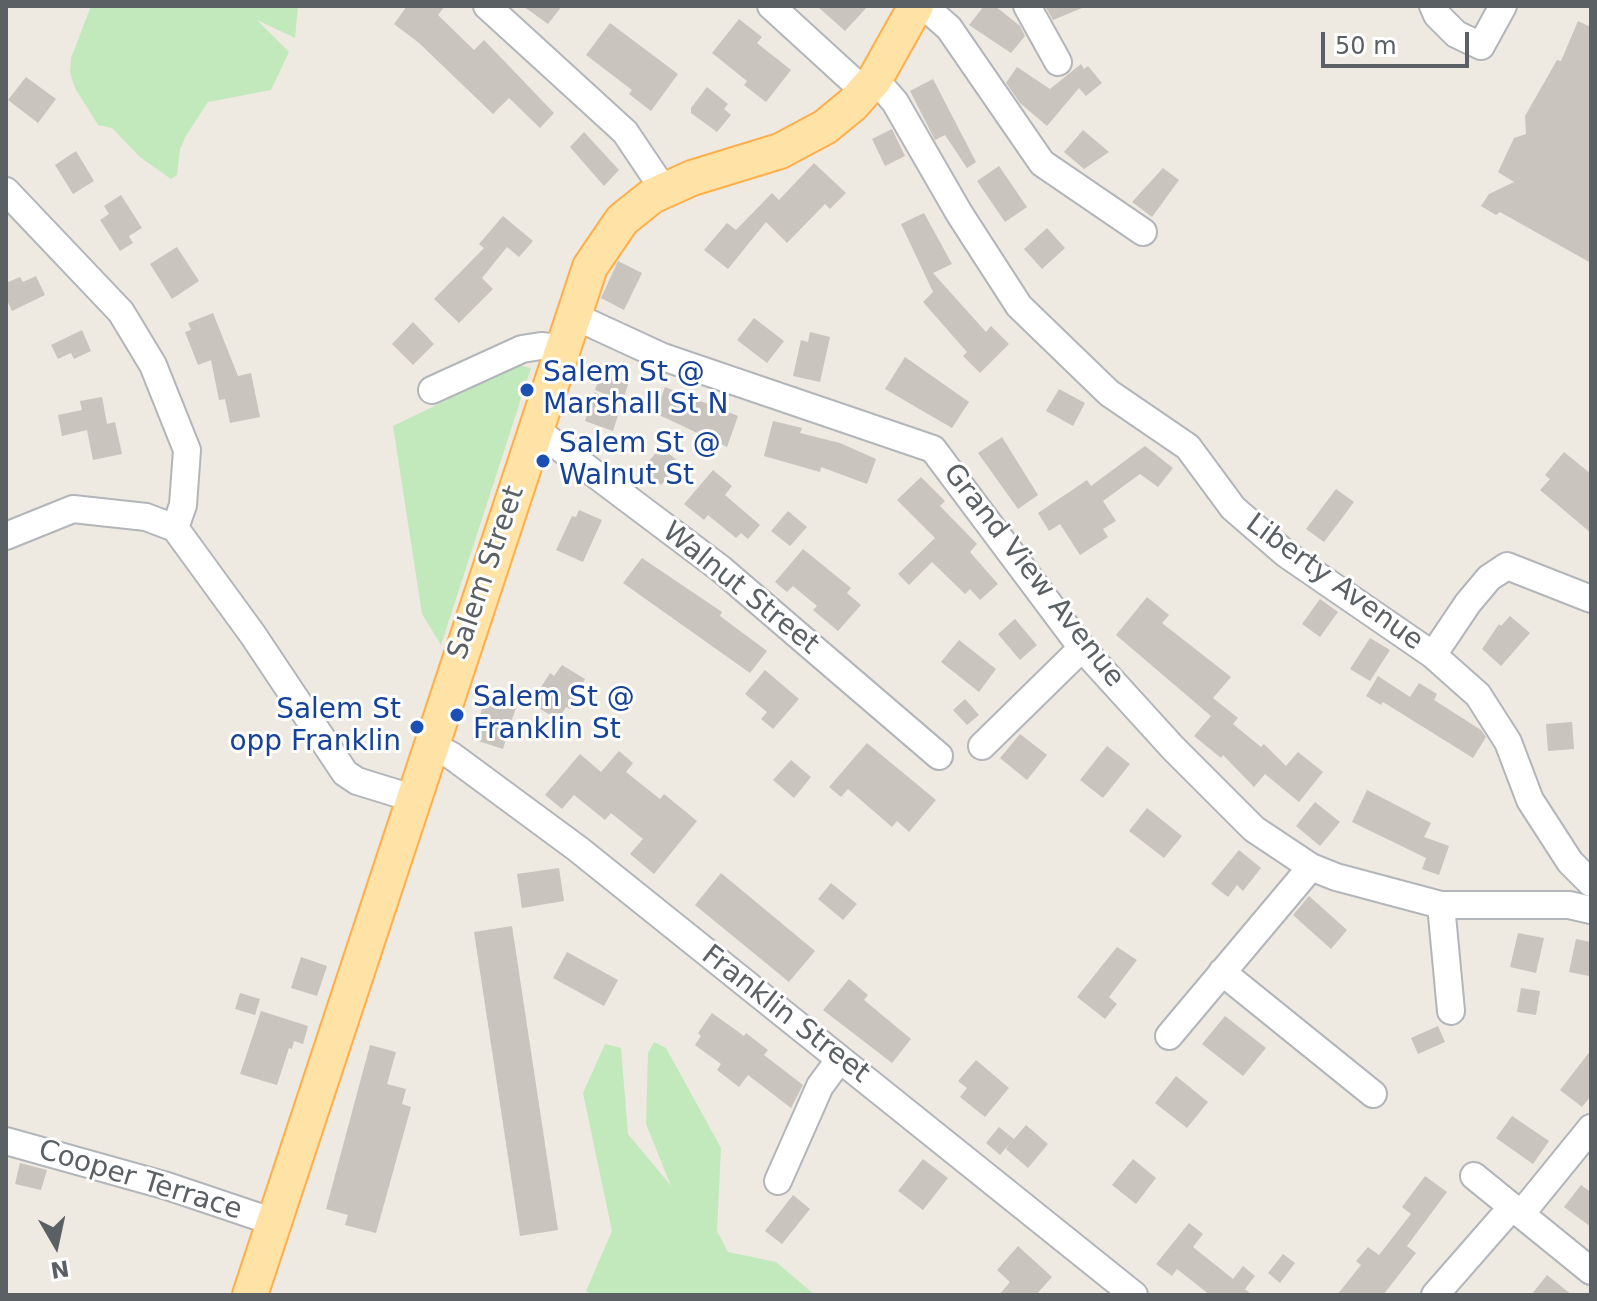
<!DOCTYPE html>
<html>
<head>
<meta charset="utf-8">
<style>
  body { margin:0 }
  #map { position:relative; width:1597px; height:1301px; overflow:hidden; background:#eee9e1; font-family:"DejaVu Sans",sans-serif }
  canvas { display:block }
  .frame { position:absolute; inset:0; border:8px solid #5a6064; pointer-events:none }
  .north { position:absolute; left:16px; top:1205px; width:80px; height:80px; -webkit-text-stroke:6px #fff; paint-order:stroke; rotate:171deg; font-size:22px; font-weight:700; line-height:32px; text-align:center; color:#5a6064 }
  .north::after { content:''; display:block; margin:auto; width:28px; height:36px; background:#5a6064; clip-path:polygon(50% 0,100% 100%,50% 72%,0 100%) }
  .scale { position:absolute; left:1321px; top:32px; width:148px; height:36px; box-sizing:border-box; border:4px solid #5a6064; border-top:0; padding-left:10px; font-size:24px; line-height:28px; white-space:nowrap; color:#5a6064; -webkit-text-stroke:6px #fff; paint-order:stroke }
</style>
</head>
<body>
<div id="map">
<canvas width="1597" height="1301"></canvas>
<div class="frame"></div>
<div class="north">N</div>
<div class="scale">50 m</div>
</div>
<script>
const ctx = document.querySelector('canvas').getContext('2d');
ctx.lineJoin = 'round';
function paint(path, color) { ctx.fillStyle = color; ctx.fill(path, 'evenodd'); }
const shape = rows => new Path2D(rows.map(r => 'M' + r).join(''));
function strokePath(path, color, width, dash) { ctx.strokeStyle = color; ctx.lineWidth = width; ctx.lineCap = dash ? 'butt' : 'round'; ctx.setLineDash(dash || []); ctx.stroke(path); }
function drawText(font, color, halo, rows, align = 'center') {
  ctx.font = font + ' "DejaVu Sans",sans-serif'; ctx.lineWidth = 6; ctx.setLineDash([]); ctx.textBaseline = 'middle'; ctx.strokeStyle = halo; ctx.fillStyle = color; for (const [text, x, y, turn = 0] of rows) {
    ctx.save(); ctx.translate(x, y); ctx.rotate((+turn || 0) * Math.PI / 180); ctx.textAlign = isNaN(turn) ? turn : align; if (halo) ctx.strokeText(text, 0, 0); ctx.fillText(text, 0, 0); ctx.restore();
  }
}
const green = shape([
  [91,6,298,6,295,38,257,20,289,52,271,90,208,102,187,134,180,149,177,175,171,179,140,157,112,128,98,125,75,88,70,73,71,58],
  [519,365,531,368,441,645,422,614,393,426],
  [654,1042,666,1048,721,1148,717,1231,728,1252,776,1262,815,1295,592,1295,586,1291,612,1231,583,1093,605,1044,621,1048,628,1134,671,1186,646,1124,648,1053]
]);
const building = shape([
  [407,6,445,6,438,15,474,50,484,40,554,113,540,128,509,98,493,114,419,43,394,24],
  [523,6,562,6,548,24],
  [817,6,868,6,845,31],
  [984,6,995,6,1020,26,1025,36,1011,53,969,25],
  [1045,6,1087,6,1053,20],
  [739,19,762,37,757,43,791,70,766,102,744,85,747,81,712,53],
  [1578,21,1591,27,1591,263,1500,212,1496,215,1481,206,1489,194,1514,182,1498,172,1514,138,1526,134,1525,116,1557,60,1561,61],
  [610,23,678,74,651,111,629,94,632,90,586,55],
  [1081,64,1084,69,1088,66,1102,83,1086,96,1079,88,1047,126,1020,103,1006,83,1017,67,1050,89],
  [26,77,56,99,38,123,8,100],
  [933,79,976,162,967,168,945,135,935,140,910,91],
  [707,87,728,104,724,109,731,115,717,132,691,113,691,108],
  [892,129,905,156,885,166,872,139],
  [1083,130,1109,152,1084,169,1064,152],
  [584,132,619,170,604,186,570,147],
  [76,151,94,181,73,194,55,165],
  [814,163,846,193,830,209,825,204,787,243,766,222,728,269,704,250,727,223,736,230,772,193,779,200],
  [999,166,1027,207,1005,222,977,181],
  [1163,168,1179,180,1152,217,1132,202],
  [121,195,142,228,129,236,133,243,120,251,100,220,109,214,104,206],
  [924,213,952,264,933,273,986,332,991,326,1009,344,980,373,963,356,967,352,923,302,933,292,901,224],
  [503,216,533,241,519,257,507,247,482,278,493,289,459,323,434,299,484,248,479,244],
  [1047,228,1065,248,1042,269,1024,249],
  [177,247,199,281,172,299,150,264],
  [618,261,642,273,624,310,601,298],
  [36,276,45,295,12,311,6,298,6,283,20,277,23,282],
  [213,313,238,376,251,373,260,417,230,423,225,399,219,400,211,360,198,365,185,332,191,330,188,323],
  [754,318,784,341,767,363,737,340],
  [413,322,434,344,413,365,392,344],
  [82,330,91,351,74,359,71,353,58,359,51,345],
  [810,332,830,337,820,382,793,376,801,340,808,342],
  [905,357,969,402,952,428,885,389],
  [600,375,628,384,623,401,595,390],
  [665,387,738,416,727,447,655,413],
  [1059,389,1085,403,1073,426,1046,411],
  [595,392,619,412,613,431,585,421],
  [102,397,107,424,115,422,122,454,93,460,87,430,62,436,58,415,82,410,80,401],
  [773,421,802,428,800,433,840,443,876,459,867,484,821,467,820,472,764,456],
  [1002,437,1038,495,1018,509,978,453],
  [1145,446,1173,468,1158,487,1140,474,1103,501,1116,521,1103,529,1108,537,1080,555,1060,524,1049,531,1038,513,1087,480,1091,486],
  [661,447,680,463,661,485,642,469],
  [1564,452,1591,474,1591,533,1540,490,1550,479,1545,475],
  [713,470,732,486,725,495,760,525,748,539,741,533,736,538,708,515,704,520,684,504],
  [921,477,945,501,940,506,977,544,970,552,998,584,980,600,970,589,965,594,932,562,909,585,898,574,935,538,897,500],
  [1336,489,1354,502,1324,542,1306,529],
  [579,510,602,520,583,562,556,550,572,516,576,517],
  [788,511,807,527,790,546,771,531],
  [803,549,851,588,847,593,861,605,838,631,813,610,817,606,793,586,787,592,775,582],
  [642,558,722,612,720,616,767,651,750,673,623,583],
  [1147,597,1169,615,1162,623,1231,677,1213,698,1238,718,1233,724,1261,747,1264,744,1286,766,1298,752,1323,772,1299,802,1265,774,1254,787,1223,755,1221,758,1194,736,1211,716,1116,635],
  [1320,599,1338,612,1320,637,1302,624],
  [1510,616,1530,633,1501,666,1482,649,1499,624,1501,626],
  [1015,619,1037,645,1020,660,998,634],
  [1370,638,1390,650,1370,681,1350,669],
  [959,640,996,669,979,692,941,662],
  [562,665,585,679,570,709,566,707,558,720,531,703,550,673,554,676],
  [765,670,799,699,773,729,761,719,767,712,745,694],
  [1378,676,1410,697,1419,683,1437,694,1434,700,1481,730,1486,737,1473,758,1383,702,1381,705,1366,696],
  [486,697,516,707,503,749,472,739],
  [965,699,979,715,967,725,953,710],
  [1572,722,1574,749,1548,751,1546,724],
  [1020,734,1047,755,1027,780,1000,758],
  [867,743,936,800,909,832,897,821,892,827,848,789,841,797,829,787],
  [1107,746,1130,764,1103,798,1080,780],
  [619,751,633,763,626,772,660,799,664,794,697,821,654,874,630,854,643,839,611,813,605,820,574,795,562,809,545,795,580,754,601,772],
  [791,760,811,777,794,798,773,780],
  [1367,790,1431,823,1424,837,1449,846,1439,875,1422,869,1426,858,1352,822],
  [1315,802,1340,822,1320,846,1296,826],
  [1147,808,1182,836,1164,858,1129,831],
  [1239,850,1261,868,1243,891,1237,885,1228,897,1211,884],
  [559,868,564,901,522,908,517,874],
  [721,873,815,951,789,982,695,905],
  [831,883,857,904,843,920,818,899],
  [1309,896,1347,930,1331,949,1293,915],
  [512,926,558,1230,520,1236,474,932],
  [1518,933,1544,938,1536,973,1510,967],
  [1576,939,1591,942,1589,976,1569,972],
  [1117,947,1137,960,1109,997,1117,1004,1105,1019,1077,997],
  [567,952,618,980,604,1006,553,978],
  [301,957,327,966,317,996,291,988],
  [849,979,868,995,864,1000,911,1039,892,1063,823,1010],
  [1521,988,1540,991,1536,1015,1517,1012],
  [240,993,260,999,255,1015,235,1009],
  [261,1011,308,1026,303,1044,294,1041,292,1049,289,1048,277,1085,240,1074],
  [712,1013,744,1036,746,1033,768,1050,764,1055,803,1085,791,1108,748,1075,739,1087,717,1070,721,1064,695,1045,701,1036,698,1033],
  [1225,1016,1266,1048,1243,1076,1202,1044],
  [1438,1026,1445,1042,1418,1054,1411,1038],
  [370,1045,396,1052,387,1084,406,1089,402,1104,411,1107,376,1233,345,1225,348,1215,326,1209],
  [1591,1050,1591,1096,1582,1107,1560,1090],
  [976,1060,1009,1088,985,1117,960,1097,967,1088,958,1081],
  [1176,1076,1208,1102,1187,1128,1155,1103],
  [1512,1116,1549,1141,1533,1164,1496,1138],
  [1026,1125,1048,1144,1028,1168,1006,1149,1010,1143,1000,1155,986,1143,999,1127,1014,1139],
  [923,1159,948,1178,923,1210,898,1191],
  [1133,1159,1156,1178,1136,1204,1112,1185],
  [20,1163,47,1170,41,1190,15,1184],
  [1425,1176,1447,1192,1407,1246,1416,1253,1383,1295,1337,1295,1361,1265,1356,1261,1368,1247,1379,1255,1411,1214,1402,1207],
  [1581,1185,1591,1192,1591,1227,1564,1207],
  [793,1195,810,1209,782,1244,765,1231],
  [1189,1223,1203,1234,1193,1247,1233,1279,1243,1266,1255,1276,1245,1289,1252,1295,1210,1295,1177,1269,1172,1276,1156,1264],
  [1018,1246,1052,1277,1036,1295,999,1295,1010,1282,997,1270],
  [1283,1254,1295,1263,1280,1283,1268,1273],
  [1547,1275,1572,1295,1531,1295]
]);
const minor = shape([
  [487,6,625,132,664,190],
  [771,6,864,91],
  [924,6,949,28,1042,163,1143,232],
  [1027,6,1058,62],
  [1433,6,1437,15,1456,34,1481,46,1503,6],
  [875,79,895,102,959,213,1019,306,1109,393,1188,447,1233,508,1286,554,1433,655,1478,695,1508,742,1530,800,1570,862,1591,883],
  [6,191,121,312,153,365,187,450,183,505,175,528],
  [572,315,663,357,933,449,1082,648,1173,748,1254,829,1311,867,1336,877,1441,905,1569,905,1591,910],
  [432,390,522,349,541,346,561,348],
  [535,429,721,569,939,756],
  [6,536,73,509,146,517,175,528,253,635,345,773,357,781,412,798],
  [1433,655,1468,603,1489,578,1507,566,1591,599],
  [430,744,452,756,578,849,1134,1295],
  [982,746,1082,648],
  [1441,905,1451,1011],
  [1222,972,1373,1094],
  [1169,1036,1311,867],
  [6,1141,167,1186,274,1222],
  [1474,1176,1591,1271],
  [778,1181,820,1086,840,1059],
  [1521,1214,1591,1128],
  [1435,1295,1512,1207]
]);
const major = shape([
  [250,1295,590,267,622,220,652,196,692,178,780,151,825,127,853,104,875,79,916,6]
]);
const markers = [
  [527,390,8,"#1a4fb4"],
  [543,461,8,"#1a4fb4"],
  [457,715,8,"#1a4fb4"],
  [417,727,8,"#1a4fb4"]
];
const transitNames = [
  ["Salem St @",543,374],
  ["Marshall St N",543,406],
  ["Salem St @",559,445],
  ["Walnut St",559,477],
  ["Salem St @",473,699],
  ["Franklin St",473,731],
  ["Salem St",401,711,"right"],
  ["opp Franklin",401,743,"right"]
];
const streetNames = [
  ["Salem Street",487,573,-71],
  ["Grand View Avenue",1033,576,52],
  ["Liberty Avenue",1334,583,36],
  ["Walnut Street",740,589,39],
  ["Franklin Street",785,1015,38],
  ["Cooper Terrace",140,1181,17]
];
paint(green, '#c2e9bb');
paint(building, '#c9c4be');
strokePath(minor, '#b2b6ba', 30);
strokePath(major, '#ffaf4a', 38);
strokePath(minor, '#fff', 26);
strokePath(major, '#ffe2a6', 34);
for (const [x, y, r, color] of markers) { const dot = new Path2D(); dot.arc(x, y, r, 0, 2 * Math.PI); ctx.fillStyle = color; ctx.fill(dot); strokePath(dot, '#fff', 3); }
drawText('28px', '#164399', '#fff', transitNames, 'left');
drawText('28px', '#5a6064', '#fff', streetNames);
</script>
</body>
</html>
